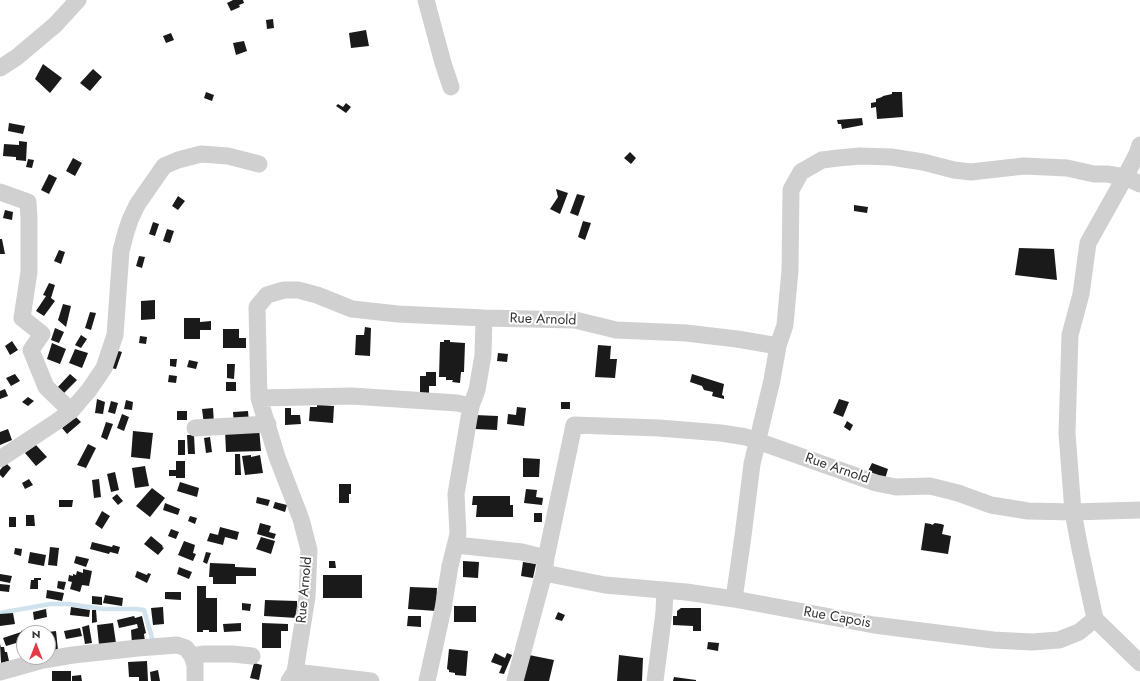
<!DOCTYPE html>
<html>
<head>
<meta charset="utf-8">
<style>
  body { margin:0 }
  #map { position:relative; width:1140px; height:681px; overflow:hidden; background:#fff; font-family:Jost,sans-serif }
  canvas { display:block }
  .north { position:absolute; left:16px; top:625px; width:40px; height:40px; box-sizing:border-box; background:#fff; border:1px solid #adadad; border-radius:50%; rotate:0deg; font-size:11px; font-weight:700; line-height:16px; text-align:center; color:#333 }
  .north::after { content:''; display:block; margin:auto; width:14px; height:18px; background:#e63946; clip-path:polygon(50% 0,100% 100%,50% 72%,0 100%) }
</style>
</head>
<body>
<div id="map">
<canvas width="1140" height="681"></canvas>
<div class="north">N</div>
</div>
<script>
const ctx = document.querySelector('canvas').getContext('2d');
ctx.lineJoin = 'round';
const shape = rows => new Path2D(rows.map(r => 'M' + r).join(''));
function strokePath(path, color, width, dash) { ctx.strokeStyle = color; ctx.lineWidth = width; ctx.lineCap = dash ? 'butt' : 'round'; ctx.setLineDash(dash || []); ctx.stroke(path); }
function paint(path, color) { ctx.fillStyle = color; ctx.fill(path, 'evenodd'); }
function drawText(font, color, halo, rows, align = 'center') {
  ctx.font = font + ' Jost,sans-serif'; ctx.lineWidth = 4; ctx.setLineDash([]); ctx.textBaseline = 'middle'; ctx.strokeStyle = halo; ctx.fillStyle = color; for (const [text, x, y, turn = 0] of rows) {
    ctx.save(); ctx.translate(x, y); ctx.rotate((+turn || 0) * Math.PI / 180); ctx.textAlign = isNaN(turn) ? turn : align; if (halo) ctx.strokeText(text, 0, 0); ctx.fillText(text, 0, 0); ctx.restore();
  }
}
const stream = shape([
  [0,613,50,604,68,604,103,609,137,609,144,610,153,641,155,641]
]);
const building = shape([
  [233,0,243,0,244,3,239,5,240,7,231,11,227,3],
  [273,19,274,28,267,29,266,20],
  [366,30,369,46,351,48,349,33],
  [171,33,174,40,166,43,163,36],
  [244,41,247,51,236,55,233,43],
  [43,64,62,78,50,93,35,79],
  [93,69,102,77,90,91,80,83],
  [206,92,214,95,212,101,204,98],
  [892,92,902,92,903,117,877,119,876,107,871,108,871,103,876,102,876,99,882,97,883,96,892,94],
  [346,103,351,107,346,113,336,106,338,104,343,107],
  [862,118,863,125,842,129,841,124,838,124,837,120],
  [9,123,25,126,23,134,8,131],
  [19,141,27,142,26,161,16,160,16,157,3,156,4,144,19,145],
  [630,152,636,158,631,164,624,158],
  [73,158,82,163,75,176,66,171],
  [28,159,34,160,32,168,26,167],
  [49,174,57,178,49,194,41,190],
  [556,189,568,193,560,214,550,209,558,197],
  [577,194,585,196,578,216,570,213],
  [178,196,185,201,178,210,172,206],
  [854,205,868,207,867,213,854,211],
  [5,210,13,212,12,220,3,218],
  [583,221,591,223,585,240,578,237],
  [153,222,159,224,155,236,149,234],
  [167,229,174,231,170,243,163,241],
  [0,239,2,239,5,254,0,254],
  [1019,248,1054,249,1057,280,1015,275],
  [59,250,65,252,61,264,54,261],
  [139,256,145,257,142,268,136,266],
  [49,283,55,285,51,298,55,301,44,316,36,311,46,296,43,295],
  [155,300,155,319,141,320,141,301],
  [63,304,71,306,66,327,58,320],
  [90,312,96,313,91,330,85,328],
  [184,318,200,318,200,322,211,321,211,330,200,330,200,339,184,339],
  [365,327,371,328,370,356,355,355,356,335,364,335],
  [55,328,64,332,59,343,51,340],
  [223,329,239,329,239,338,246,338,246,348,223,348],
  [81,335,87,339,81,348,75,345],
  [140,336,147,337,146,344,139,343],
  [444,340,450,340,450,342,465,343,464,372,461,372,460,383,452,382,453,380,446,380,446,377,439,377,440,342,444,342],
  [12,341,18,350,10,355,5,346],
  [52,343,66,349,60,364,47,359],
  [598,345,611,346,610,359,617,359,615,378,595,377],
  [75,349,88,353,82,368,69,363],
  [115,350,122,352,116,369,111,368],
  [498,353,508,354,507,362,497,361],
  [170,359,177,359,176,367,170,366],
  [189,360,198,362,196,369,187,367],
  [227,364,235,364,234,379,227,378],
  [426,372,436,372,436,386,429,386,429,395,420,395,420,376,426,376],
  [15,374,20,381,11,386,6,378],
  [70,374,77,380,62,395,56,389],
  [692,374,724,384,722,395,724,396,724,399,712,396,713,392,704,390,702,386,690,382],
  [169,375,177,376,176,383,168,382],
  [226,382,236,382,236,391,226,391],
  [5,389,8,396,0,399,0,391],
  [28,397,34,401,28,406,22,402],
  [97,399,105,402,103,414,95,413],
  [839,399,849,402,843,417,833,413],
  [126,400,133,402,132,410,124,409],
  [111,401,118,403,115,414,108,412],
  [561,402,570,402,570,409,561,409],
  [317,405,334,406,333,423,309,421,310,407,317,407],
  [517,407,526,408,524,426,507,424,508,414,516,415],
  [213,408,214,424,204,425,202,409],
  [285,408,291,408,291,415,300,415,301,424,285,425],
  [177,411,187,411,187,420,177,420],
  [248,411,249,423,234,424,233,412],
  [122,414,129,417,124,431,117,428],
  [475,415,498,416,497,430,475,429],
  [76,417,81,422,67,434,62,428],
  [847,421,853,425,850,431,844,427],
  [106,422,113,424,107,440,101,437],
  [259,428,261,451,226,452,225,430],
  [8,429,12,440,0,445,0,432],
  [133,431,153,433,150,459,131,457],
  [187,435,194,435,195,454,188,454],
  [210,437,212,452,206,453,204,438],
  [178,440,185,440,185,455,178,455],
  [88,444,96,448,86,468,77,465],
  [36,445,47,457,36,466,25,453],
  [235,454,240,454,241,475,235,475],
  [251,455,251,457,260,455,263,473,245,475,242,456],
  [523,458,540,459,539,477,523,477],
  [176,461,185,461,185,478,176,478,176,476,169,476,169,470,176,470],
  [6,463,11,468,3,478,0,475,0,470],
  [872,463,888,469,885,479,867,473],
  [145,466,149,486,135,488,132,468],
  [115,472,119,490,111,492,107,474],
  [29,479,33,485,25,489,22,483],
  [99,479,101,497,94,498,92,480],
  [180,482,199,488,197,497,177,491],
  [339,484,351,484,351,494,349,494,349,503,339,503],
  [152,488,165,498,150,517,136,506],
  [526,489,537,490,536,497,543,498,542,505,524,503],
  [117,494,123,501,118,505,112,498],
  [473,496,510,496,510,505,513,505,513,517,476,517,477,505,472,505],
  [257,497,270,500,268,506,256,503],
  [59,500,73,500,72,507,59,507],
  [275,502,287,505,285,512,273,508],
  [165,503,180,509,178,515,163,510],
  [102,511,110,516,102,529,95,524],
  [534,513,542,513,542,522,534,522],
  [26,515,34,515,35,526,26,526],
  [190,516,197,518,195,524,188,521],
  [9,517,16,517,16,527,9,527],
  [260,523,271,526,269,532,276,534,274,539,257,534],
  [925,523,931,524,932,525,935,523,941,524,944,525,942,534,951,536,948,554,921,550],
  [220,527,239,532,237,540,225,537,223,545,207,541,210,533,218,535],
  [171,529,179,532,176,539,168,536],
  [151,536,163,546,162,547,164,548,158,555,144,544],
  [261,537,275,541,271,554,256,549],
  [184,541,195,545,193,553,196,554,193,561,178,555],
  [92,542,112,547,113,545,120,547,118,554,110,552,109,554,90,549],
  [50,547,59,548,57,566,48,565],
  [15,548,22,549,21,556,14,554],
  [30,552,46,555,44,566,28,563],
  [206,552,211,553,207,564,203,562],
  [76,556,89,559,86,567,74,563],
  [329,561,335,561,336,568,329,568],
  [463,561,479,562,478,578,463,577],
  [523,562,536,564,533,578,521,576],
  [210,563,235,564,235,567,256,568,256,576,236,576,236,584,213,584,213,577,209,577],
  [179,567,192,572,189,579,177,574],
  [83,569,92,571,89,586,82,585,80,592,70,589,72,582,68,581,69,575,73,576,73,574,76,575,77,571,83,573],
  [137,571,147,575,148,573,151,574,147,583,135,577],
  [0,574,12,576,10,583,0,581],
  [323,575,362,575,362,598,323,598],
  [34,578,41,578,41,580,38,580,38,589,30,589,31,580,34,580],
  [58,581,66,582,64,590,57,588],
  [0,584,10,585,9,592,0,591],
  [197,586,206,586,206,598,217,598,217,632,209,632,209,630,203,630,203,632,197,632],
  [410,587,437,588,436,611,408,609],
  [47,590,64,593,62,601,46,598],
  [165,592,181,592,181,600,165,599],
  [105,595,123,598,122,606,103,603],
  [92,596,102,597,102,605,92,604],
  [265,600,297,601,297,618,264,616],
  [242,603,251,604,250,611,242,610],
  [454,606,476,606,476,622,454,622],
  [71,607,90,610,89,617,70,615],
  [163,607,164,624,153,625,151,608],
  [681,608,701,608,701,631,693,631,693,626,673,625,673,616,677,616,677,611],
  [46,609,47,617,34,620,33,612],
  [92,610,96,610,97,622,92,623],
  [558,612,565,615,562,621,555,619],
  [13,613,15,624,0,626,0,614],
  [134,616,135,618,142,616,146,633,144,634,145,641,132,644,131,630,138,628,137,624,119,628,117,620],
  [408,616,421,616,421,627,407,626],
  [113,623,116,643,99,645,97,625],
  [241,623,241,631,224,632,223,624],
  [262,623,288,624,288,631,281,631,281,648,262,648],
  [89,625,92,643,85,644,82,627],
  [80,628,82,636,66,639,64,631],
  [25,630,26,633,21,635,23,641,6,646,3,638,21,632,21,631],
  [56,631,58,650,48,652,48,632],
  [708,642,719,643,718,651,707,649],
  [0,644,1,647,4,647,5,652,7,652,9,661,1,663],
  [449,649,468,651,466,676,455,675,455,673,449,672,449,670,447,669],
  [495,653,505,658,507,653,512,655,504,674,499,673,502,666,491,662],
  [529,655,554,660,549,681,523,681],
  [619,655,643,658,642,681,617,681],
  [147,661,148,681,139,681,139,677,129,677,128,662],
  [254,663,262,665,259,680,250,678],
  [158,670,160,681,151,681,150,672],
  [52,671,71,671,71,681,52,681],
  [81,675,82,681,72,681,72,676],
  [674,677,696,680,696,681,673,681]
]);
const minor = shape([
  [426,0,443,63,451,87],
  [0,68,17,57,55,25,78,0],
  [1140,145,1137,154,1125,177,1088,243,1081,294,1070,335,1067,433,1073,512,1080,549,1095,619,1140,663],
  [0,192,28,202,29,218,29,272,22,318,42,334,31,350,46,387,71,411],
  [259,398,352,396,457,403,471,406],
  [195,428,268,424],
  [0,459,56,422,71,411,89,390,104,368,115,335,121,251,126,232,130,220,137,205,164,166,178,160,201,154,228,156,259,164],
  [456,545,522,552,546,558],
  [544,573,605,585,686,592,734,599,874,625,993,640,1032,642,1059,640,1079,632,1095,619],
  [734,599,743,536,752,464,772,380,778,346,785,325,790,270,791,190,801,172,822,160,838,158,860,156,891,157,923,162,954,170,971,172,1024,166,1067,168,1094,174,1107,174,1125,177,1140,184],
  [192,656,204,654,233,654,252,656],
  [0,672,43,660,73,655,138,648,177,645,186,648,192,656,195,665,195,681],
  [295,672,371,681],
  [289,681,295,672,307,597,309,550,301,519,277,457,259,398,257,307,267,295,284,290,298,290,317,295,352,309,398,314,484,318,575,320,616,330,686,333,737,339,778,346],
  [427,681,443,609,450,566,458,534,456,494,471,406,477,390,483,355,484,318],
  [515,681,544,573,546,558,574,425,659,428,721,433,746,437,876,483,896,487,930,486,958,493,991,505,1028,511,1073,512,1140,510],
  [655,681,664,612,665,590]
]);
const streetNames = [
  ["Rue Arnold",543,320,2],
  ["Rue Arnold",837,469,19],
  ["Rue Arnold",305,590,-85],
  ["Rue Capois",837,618,10]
];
strokePath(stream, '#cfe2ee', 4.5);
paint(building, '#1a1a1a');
strokePath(minor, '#d0d0d0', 17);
drawText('14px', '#333', '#fff', streetNames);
</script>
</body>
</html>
